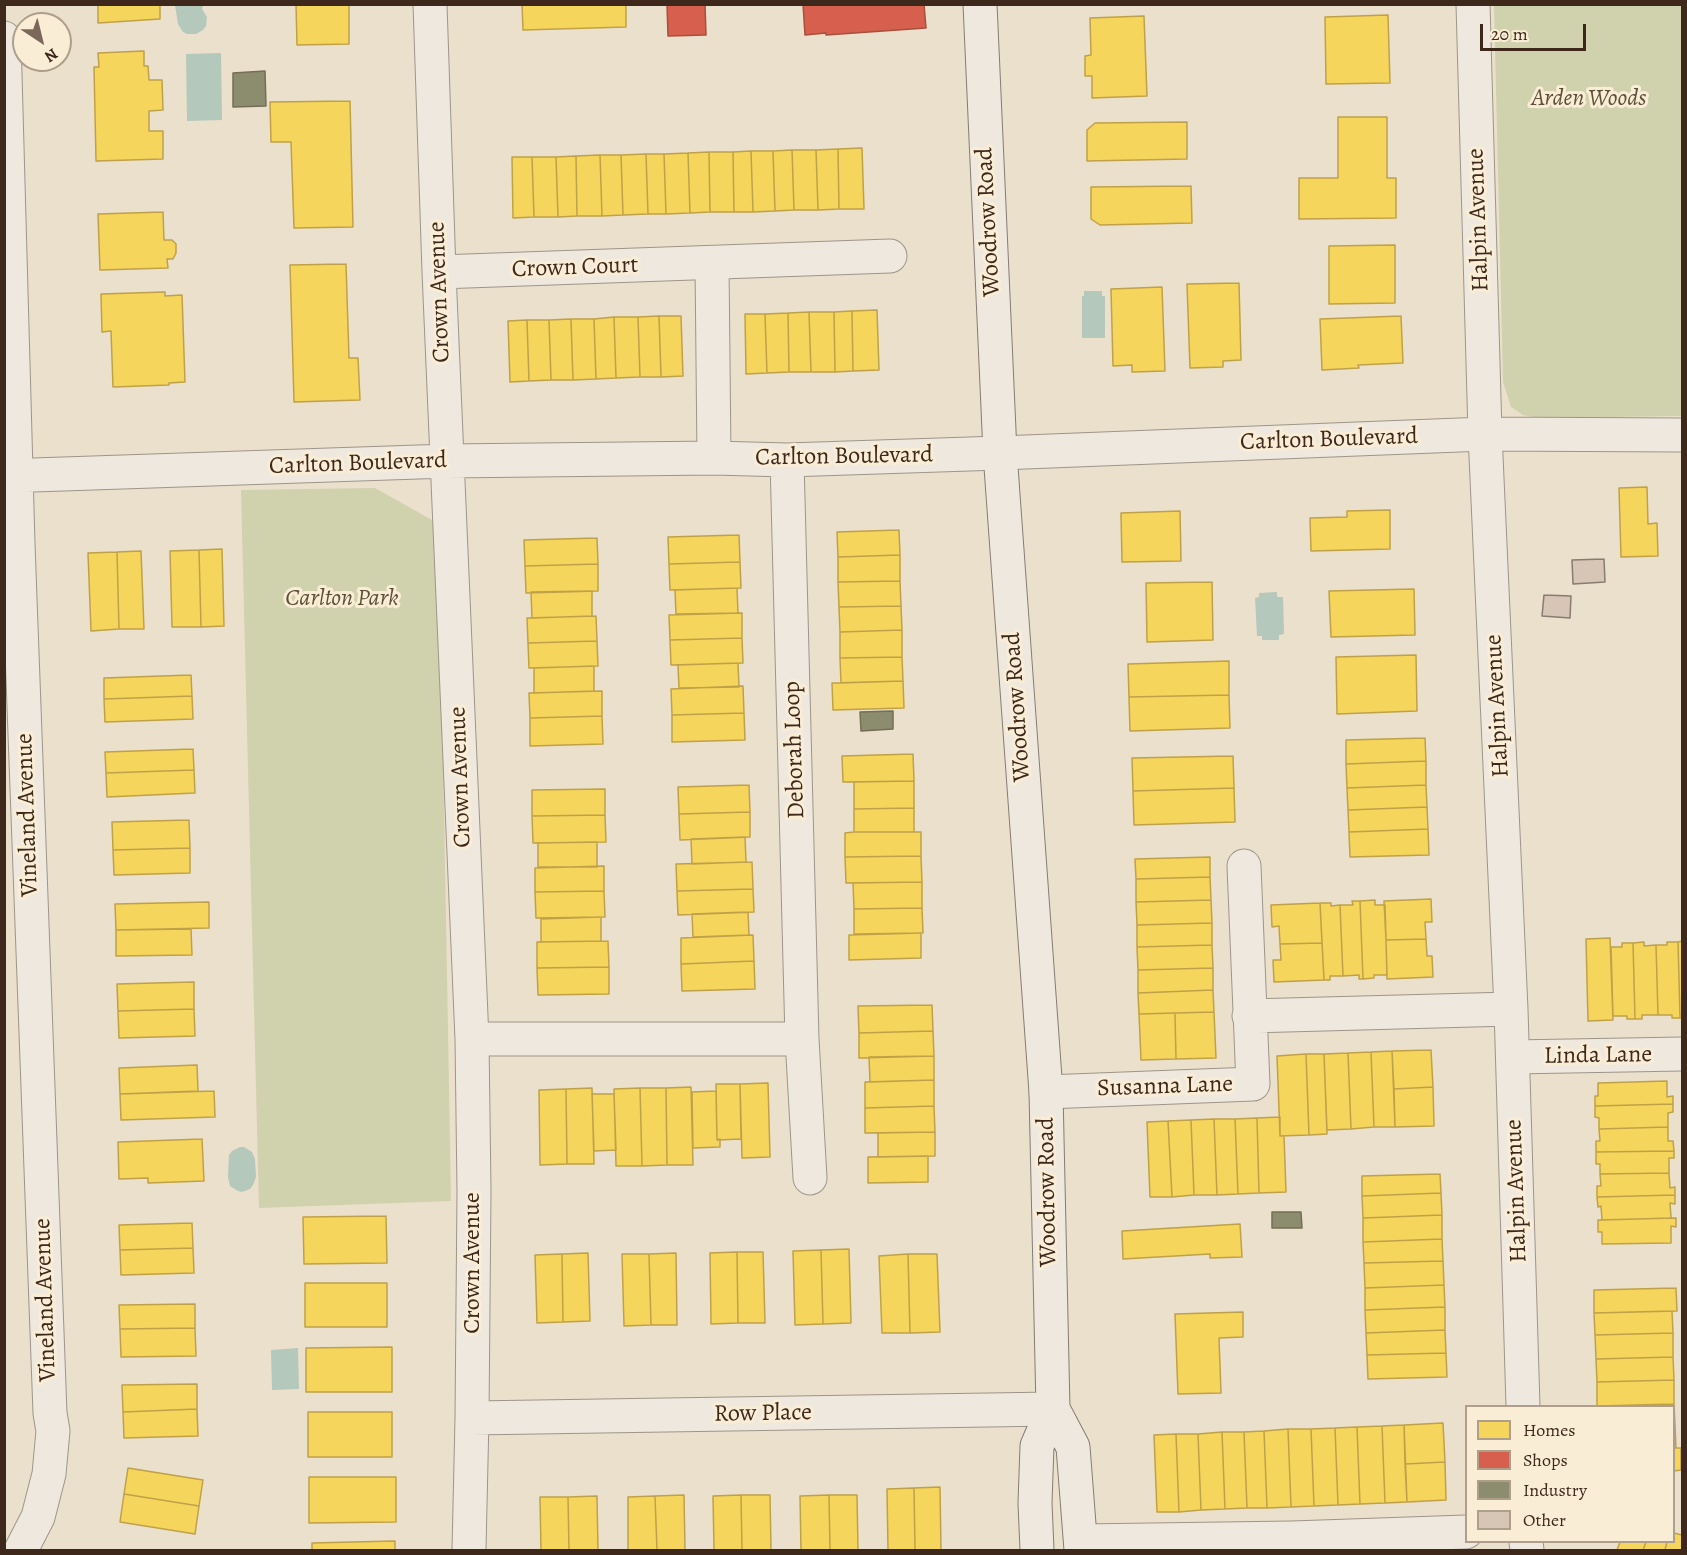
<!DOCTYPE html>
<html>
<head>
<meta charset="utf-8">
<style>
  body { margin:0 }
  #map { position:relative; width:1687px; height:1555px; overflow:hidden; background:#ebe0cc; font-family:Alegreya,serif }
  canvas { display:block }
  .frame { position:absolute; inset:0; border:6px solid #3e281c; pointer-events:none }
  .legend { position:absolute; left:1465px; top:1405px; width:210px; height:138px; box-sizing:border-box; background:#faedd5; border:2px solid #af9e8b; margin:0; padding:8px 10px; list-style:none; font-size:18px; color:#3e281c }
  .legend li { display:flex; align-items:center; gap:12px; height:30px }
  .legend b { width:30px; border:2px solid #af9e8b }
  .north { position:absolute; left:12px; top:12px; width:60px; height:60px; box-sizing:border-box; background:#faedd5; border:2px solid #af9e8b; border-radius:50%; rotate:145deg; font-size:16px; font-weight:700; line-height:24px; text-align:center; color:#3e281c }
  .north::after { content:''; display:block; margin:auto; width:21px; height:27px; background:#7b685a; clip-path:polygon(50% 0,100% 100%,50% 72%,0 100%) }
  .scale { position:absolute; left:1480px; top:24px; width:106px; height:27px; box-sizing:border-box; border:3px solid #3e281c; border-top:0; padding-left:8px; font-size:18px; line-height:21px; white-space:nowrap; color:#3e281c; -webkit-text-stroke:4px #faedd5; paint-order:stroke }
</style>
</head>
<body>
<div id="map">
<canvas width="1687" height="1555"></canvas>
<div class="frame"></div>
<ul class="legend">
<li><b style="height:16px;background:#f6d55c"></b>Homes</li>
<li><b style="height:16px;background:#d6604d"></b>Shops</li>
<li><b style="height:16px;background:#8c8c6e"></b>Industry</li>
<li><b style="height:16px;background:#d7c5b5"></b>Other</li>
</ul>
<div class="north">N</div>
<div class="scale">20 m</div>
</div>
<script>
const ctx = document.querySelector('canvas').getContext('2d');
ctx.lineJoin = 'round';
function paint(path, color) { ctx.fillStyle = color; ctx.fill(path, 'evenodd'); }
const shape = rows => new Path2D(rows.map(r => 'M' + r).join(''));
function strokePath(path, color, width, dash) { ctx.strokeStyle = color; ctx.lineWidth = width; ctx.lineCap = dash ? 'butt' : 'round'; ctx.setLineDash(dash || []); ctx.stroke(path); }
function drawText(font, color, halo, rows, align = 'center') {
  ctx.font = font + ' Alegreya,serif'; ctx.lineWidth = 6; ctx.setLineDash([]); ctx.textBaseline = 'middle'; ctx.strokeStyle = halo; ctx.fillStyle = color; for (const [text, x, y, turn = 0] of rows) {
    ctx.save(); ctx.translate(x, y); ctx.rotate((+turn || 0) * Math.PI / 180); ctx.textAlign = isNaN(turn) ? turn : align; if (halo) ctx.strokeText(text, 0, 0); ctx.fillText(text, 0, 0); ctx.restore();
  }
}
const green = shape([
  [1494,5,1682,5,1682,416,1539,418,1523,415,1511,407,1503,382],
  [375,488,439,524,451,1201,259,1208,241,490]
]);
const water = shape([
  [175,5,203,5,202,9,207,17,206,26,203,30,196,34,187,34,183,32,178,24],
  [221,53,222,120,187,121,186,54],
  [1084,291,1102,291,1102,296,1105,296,1105,338,1082,338,1082,296,1084,296],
  [1277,592,1277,597,1283,597,1284,634,1279,635,1279,640,1262,640,1262,636,1257,636,1255,598,1259,597,1259,593],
  [240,1147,244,1147,252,1152,255,1159,256,1177,253,1185,250,1189,242,1192,238,1191,230,1186,228,1177,229,1155,232,1151],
  [298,1348,299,1389,272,1390,271,1350]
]);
const homes = shape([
  [98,4,160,4,160,19,98,23,98,4],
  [296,4,349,4,349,44,297,45,296,4],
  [522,4,626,4,626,27,523,30,522,4],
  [1388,15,1390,83,1326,84,1325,17,1388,15],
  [1144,16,1147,96,1092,98,1092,76,1085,76,1085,56,1091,55,1090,18,1144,16],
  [144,51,144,66,148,66,149,80,162,80,163,110,149,111,149,131,163,131,163,159,96,161,94,67,99,67,98,53,144,51],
  [350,101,353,227,294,228,291,142,271,142,270,102,350,101],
  [1338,117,1387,117,1387,178,1396,178,1396,218,1299,219,1299,178,1338,178,1338,117],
  [1187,122,1187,159,1087,161,1087,130,1095,123,1187,122],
  [862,148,864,209,839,209,838,149,862,148],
  [838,149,839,209,818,210,816,150,838,149],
  [792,150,794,210,775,211,773,151,792,150],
  [792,150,816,150,818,210,794,210,792,150],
  [751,151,753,212,734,212,733,152,751,151],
  [751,151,773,151,775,211,753,212,751,151],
  [709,152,710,212,690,213,688,153,709,152],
  [709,152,733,152,734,212,710,212,709,152],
  [688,153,690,213,666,214,664,154,688,153],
  [646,154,648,214,623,215,621,155,646,154],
  [646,154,664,154,666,214,648,214,646,154],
  [600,155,602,216,577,216,576,156,600,155],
  [600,155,621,155,623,215,602,216,600,155],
  [576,156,577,216,558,217,556,157,576,156],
  [512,157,532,157,534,217,513,218,512,157],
  [532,157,556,157,558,217,534,217,532,157],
  [1191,186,1192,223,1100,225,1091,219,1091,187,1191,186],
  [163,212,164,240,172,240,176,244,176,253,173,259,167,259,168,268,100,270,98,214,163,212],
  [1395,245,1395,303,1329,304,1329,246,1395,245],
  [346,264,349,358,358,358,360,400,294,402,290,265,346,264],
  [1239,283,1241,360,1223,361,1223,367,1190,368,1187,284,1239,283],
  [1162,287,1165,371,1132,372,1132,365,1113,366,1111,289,1162,287],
  [165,292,165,296,182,295,185,382,169,383,169,385,113,387,111,331,102,332,101,294,165,292],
  [877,310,879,370,853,371,852,311,877,310],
  [852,311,853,371,835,372,834,312,852,311],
  [809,312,811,372,789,372,788,313,809,312],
  [809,312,834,312,835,372,811,372,809,312],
  [788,313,789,372,767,373,765,314,788,313],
  [745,314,765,314,767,373,746,374,745,314],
  [659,316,661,377,640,377,638,317,659,316],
  [659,316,681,316,683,376,661,377,659,316],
  [1401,316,1403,363,1358,365,1359,368,1322,370,1320,319,1401,316],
  [614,317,616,378,596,379,594,319,614,317],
  [614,317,638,317,640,377,616,378,614,317],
  [571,319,573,380,551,380,549,320,571,319],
  [571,319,594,319,596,379,573,380,571,319],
  [527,320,529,381,510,382,508,321,527,320],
  [527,320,549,320,551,380,529,381,527,320],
  [1647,487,1648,524,1657,523,1658,556,1621,557,1619,488,1647,487],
  [1390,510,1390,549,1311,551,1310,518,1347,517,1347,511,1390,510],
  [1180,511,1181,561,1122,562,1121,513,1180,511],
  [899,530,900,555,838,557,837,532,899,530],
  [739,535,740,562,669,564,668,537,739,535],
  [597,538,598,564,525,566,524,540,597,538],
  [222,549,224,626,201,627,199,550,222,549],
  [199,550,201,627,172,627,170,551,199,550],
  [141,551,144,629,119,629,117,552,141,551],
  [117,552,119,629,91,631,88,553,117,552],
  [900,555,900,581,838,582,838,557,900,555],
  [740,562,741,588,670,590,669,564,740,562],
  [598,564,598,591,526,593,525,566,598,564],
  [900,581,901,606,839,607,838,582,900,581],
  [1212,582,1213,640,1147,642,1146,583,1212,582],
  [737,588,738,613,676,614,675,590,737,588],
  [1414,589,1415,635,1331,637,1329,591,1414,589],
  [592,591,592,616,532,618,531,592,592,591],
  [901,606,902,630,840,632,839,607,901,606],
  [742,613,742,638,670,640,669,615,742,613],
  [596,616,597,641,528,643,527,618,596,616],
  [902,630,902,657,840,658,840,632,902,630],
  [742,638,743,663,671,665,670,640,742,638],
  [597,641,598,666,529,668,528,643,597,641],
  [1416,655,1417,711,1337,714,1336,657,1416,655],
  [902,657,903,681,841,683,840,658,902,657],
  [1229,661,1229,695,1129,697,1128,664,1229,661],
  [738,663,739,687,679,688,678,665,738,663],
  [594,666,594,691,534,693,534,668,594,666],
  [191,675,192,696,104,699,104,678,191,675],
  [903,681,904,708,833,710,832,683,903,681],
  [743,686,744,713,672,715,671,689,743,686],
  [602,691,602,716,530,718,529,693,602,691],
  [1229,695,1230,728,1130,731,1129,697,1229,695],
  [192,696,193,719,105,722,104,699,192,696],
  [744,713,745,740,672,742,672,715,744,713],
  [602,716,603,744,530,746,530,718,602,716],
  [1425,738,1426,761,1346,764,1346,740,1425,738],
  [193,749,194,770,106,773,105,752,193,749],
  [913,754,914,781,843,782,842,756,913,754],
  [1233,756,1234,788,1133,791,1132,758,1233,756],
  [1426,761,1426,785,1347,788,1346,764,1426,761],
  [194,770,195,793,107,797,106,773,194,770],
  [914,781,914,808,854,809,854,782,914,781],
  [749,785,750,812,679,814,678,787,749,785],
  [1426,785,1427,807,1348,810,1347,788,1426,785],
  [1234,788,1235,822,1134,825,1133,791,1234,788],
  [605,789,605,815,532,816,532,790,605,789],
  [1427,807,1428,829,1349,832,1348,810,1427,807],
  [914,808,914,832,854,832,854,809,914,808],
  [750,812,750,837,680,840,679,814,750,812],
  [605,815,606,842,533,843,532,816,605,815],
  [189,820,190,848,113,850,112,822,189,820],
  [1428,829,1429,855,1350,857,1349,832,1428,829],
  [854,832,921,832,921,856,845,857,845,833,854,832],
  [745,837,746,862,692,864,691,839,745,837],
  [597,842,597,867,538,867,538,843,597,842],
  [190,848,190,873,114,875,113,850,190,848],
  [921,856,922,882,846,883,845,857,921,856],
  [1210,857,1210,877,1136,879,1135,859,1210,857],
  [752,862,753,889,677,891,676,864,752,862],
  [604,866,604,891,535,892,535,868,604,866],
  [1210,877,1211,900,1136,902,1136,879,1210,877],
  [922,882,922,908,854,909,853,883,922,882],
  [753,889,754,912,678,915,677,891,753,889],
  [604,891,605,917,536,918,535,892,604,891],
  [1431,899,1432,922,1425,922,1426,939,1386,940,1384,901,1431,899],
  [1211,900,1212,923,1137,925,1136,902,1211,900],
  [1375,900,1375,905,1385,905,1387,975,1374,975,1374,978,1363,979,1360,901,1375,900],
  [1352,901,1360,901,1363,979,1359,979,1359,975,1343,976,1340,905,1353,905,1352,901],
  [209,902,209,928,116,930,115,904,209,902],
  [1320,903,1331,903,1331,906,1340,905,1343,976,1330,976,1330,980,1324,980,1320,903],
  [1320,903,1322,943,1280,944,1279,926,1272,927,1271,905,1320,903],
  [922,908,923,933,854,934,854,909,922,908],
  [748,912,749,935,693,937,692,914,748,912],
  [601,917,601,941,541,942,541,919,601,917],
  [1212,923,1212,945,1137,947,1137,925,1212,923],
  [191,929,192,955,116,956,116,930,191,929],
  [921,933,921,958,849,960,849,935,921,933],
  [753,935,754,961,681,964,681,938,753,935],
  [1610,938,1613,1020,1588,1021,1586,939,1610,938],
  [1426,939,1427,956,1432,956,1433,977,1387,979,1386,940,1426,939],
  [608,941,609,967,537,968,537,942,608,941],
  [1682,941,1682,1018,1680,1018,1678,942,1682,941],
  [1644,942,1644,946,1656,945,1658,1015,1642,1015,1642,1019,1635,1019,1633,943,1644,942],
  [1667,942,1678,942,1680,1018,1672,1018,1672,1015,1658,1015,1656,945,1667,945,1667,942],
  [1322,943,1324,980,1274,982,1273,960,1281,960,1280,944,1322,943],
  [1622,943,1633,943,1635,1019,1627,1019,1627,1016,1613,1016,1611,947,1622,947,1622,943],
  [1212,945,1213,968,1138,970,1137,947,1212,945],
  [754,961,755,989,682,991,681,964,754,961],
  [609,967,609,994,538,995,537,968,609,967],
  [1213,968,1213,990,1138,993,1138,970,1213,968],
  [194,982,194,1009,118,1011,117,984,194,982],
  [1213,990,1214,1012,1139,1014,1138,993,1213,990],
  [932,1005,933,1031,859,1033,858,1006,932,1005],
  [194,1009,195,1036,119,1038,118,1011,194,1009],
  [1214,1012,1216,1058,1176,1059,1175,1013,1214,1012],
  [1175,1013,1176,1059,1141,1060,1139,1014,1175,1013],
  [933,1031,934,1056,859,1058,859,1033,933,1031],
  [1431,1050,1433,1087,1394,1089,1392,1051,1431,1050],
  [1392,1051,1395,1127,1374,1127,1371,1052,1392,1051],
  [1371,1052,1374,1127,1351,1129,1348,1053,1371,1052],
  [1348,1053,1351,1129,1327,1130,1324,1054,1348,1053],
  [1306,1054,1324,1054,1327,1134,1309,1135,1306,1054],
  [1306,1054,1309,1135,1280,1136,1277,1056,1306,1054],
  [934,1056,934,1080,870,1082,869,1057,934,1056],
  [197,1065,198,1091,120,1094,119,1068,197,1065],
  [934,1080,934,1106,865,1108,865,1082,934,1080],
  [1667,1081,1667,1097,1673,1096,1673,1104,1595,1106,1595,1096,1598,1096,1598,1083,1667,1081],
  [768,1083,770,1157,742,1158,740,1084,768,1083],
  [716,1084,740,1084,741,1139,717,1140,716,1084],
  [691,1087,693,1165,667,1165,666,1088,691,1087],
  [1433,1087,1434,1126,1395,1127,1394,1089,1433,1087],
  [592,1088,594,1164,567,1164,566,1089,592,1088],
  [640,1088,666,1088,667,1165,642,1166,640,1088],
  [640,1088,642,1166,616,1166,614,1089,640,1088],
  [566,1089,567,1164,540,1165,539,1090,566,1089],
  [214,1091,215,1117,121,1120,120,1094,214,1091],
  [716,1091,717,1140,720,1139,720,1147,693,1148,692,1092,716,1091],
  [592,1094,614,1094,616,1150,594,1151,592,1094],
  [1673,1104,1673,1112,1668,1113,1668,1127,1599,1129,1599,1118,1595,1117,1595,1106,1673,1104],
  [934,1106,935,1132,865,1133,865,1108,934,1106],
  [1280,1117,1280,1136,1284,1136,1286,1192,1259,1193,1257,1118,1280,1117],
  [1257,1118,1259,1193,1238,1194,1235,1119,1257,1118],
  [1214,1119,1235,1119,1238,1194,1217,1195,1214,1119],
  [1214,1119,1217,1195,1194,1195,1191,1120,1214,1119],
  [1191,1120,1194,1195,1172,1197,1168,1121,1191,1120],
  [1168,1121,1172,1197,1150,1197,1147,1122,1168,1121],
  [1668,1127,1668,1141,1673,1141,1674,1151,1596,1152,1596,1141,1600,1141,1599,1129,1668,1127],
  [935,1132,935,1156,878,1157,878,1133,935,1132],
  [202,1139,204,1181,148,1183,148,1178,119,1179,118,1142,202,1139],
  [1674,1151,1674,1158,1669,1158,1669,1173,1600,1174,1600,1164,1596,1164,1596,1152,1674,1151],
  [928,1156,928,1182,868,1183,868,1157,928,1156],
  [1669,1173,1670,1188,1675,1187,1675,1195,1597,1197,1597,1186,1601,1186,1600,1174,1669,1173],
  [1440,1174,1441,1193,1362,1196,1362,1176,1440,1174],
  [1441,1193,1442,1215,1363,1218,1362,1196,1441,1193],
  [1675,1195,1675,1204,1670,1203,1671,1218,1602,1220,1601,1206,1598,1207,1597,1197,1675,1195],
  [1442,1215,1442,1239,1363,1242,1363,1218,1442,1215],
  [386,1216,387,1263,304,1264,303,1217,386,1216],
  [1676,1218,1676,1227,1671,1226,1671,1243,1602,1244,1602,1232,1598,1232,1598,1220,1676,1218],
  [192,1223,193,1248,120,1250,119,1225,192,1223],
  [1240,1224,1242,1257,1210,1258,1210,1254,1123,1259,1122,1231,1240,1224],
  [1442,1239,1443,1261,1364,1263,1363,1242,1442,1239],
  [193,1248,194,1273,121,1275,120,1250,193,1248],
  [849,1249,851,1323,823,1324,821,1250,849,1249],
  [821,1250,823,1324,795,1325,793,1251,821,1250],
  [737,1252,763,1252,765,1323,738,1323,737,1252],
  [737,1252,738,1323,711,1324,710,1253,737,1252],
  [588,1253,590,1321,563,1322,562,1254,588,1253],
  [676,1253,677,1325,651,1325,649,1254,676,1253],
  [562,1254,563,1322,537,1323,535,1255,562,1254],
  [622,1254,649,1254,651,1325,624,1326,622,1254],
  [908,1254,910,1333,882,1333,879,1256,908,1254],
  [908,1254,937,1254,940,1332,910,1333,908,1254],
  [1443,1261,1444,1285,1365,1288,1364,1263,1443,1261],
  [305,1283,387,1283,387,1327,305,1327,305,1283],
  [1444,1285,1445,1307,1365,1310,1365,1288,1444,1285],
  [1676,1288,1677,1311,1594,1313,1594,1290,1676,1288],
  [195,1304,195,1328,120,1329,119,1305,195,1304],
  [1445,1307,1445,1330,1366,1333,1365,1310,1445,1307],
  [1672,1311,1673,1333,1595,1335,1594,1313,1672,1311],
  [1243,1312,1243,1337,1219,1338,1221,1393,1178,1394,1175,1314,1243,1312],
  [195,1328,196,1356,121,1357,120,1329,195,1328],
  [1445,1330,1446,1353,1367,1355,1366,1333,1445,1330],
  [1673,1333,1673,1357,1596,1359,1595,1335,1673,1333],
  [392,1347,392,1392,306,1392,306,1348,392,1347],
  [1446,1353,1447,1377,1368,1379,1367,1355,1446,1353],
  [1673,1357,1674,1380,1597,1382,1596,1359,1673,1357],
  [1674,1380,1674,1404,1597,1406,1597,1382,1674,1380],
  [197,1384,197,1409,123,1412,122,1385,197,1384],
  [1674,1404,1675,1425,1674,1425,1674,1406,1597,1406,1674,1404],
  [197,1409,198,1436,124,1438,123,1412,197,1409],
  [308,1412,392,1412,392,1457,308,1457,308,1412],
  [1443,1423,1445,1462,1405,1464,1404,1425,1443,1423],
  [1404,1425,1407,1502,1385,1503,1382,1426,1404,1425],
  [1674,1425,1675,1425,1676,1448,1674,1448,1674,1425],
  [1382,1426,1385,1503,1360,1504,1357,1427,1382,1426],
  [1357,1427,1360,1504,1338,1505,1335,1428,1357,1427],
  [1335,1428,1338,1505,1314,1506,1311,1429,1335,1428],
  [1288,1429,1311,1429,1314,1506,1291,1507,1288,1429],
  [1288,1429,1291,1507,1267,1508,1264,1431,1288,1429],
  [1264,1431,1267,1508,1247,1508,1244,1432,1264,1431],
  [1222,1432,1244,1432,1247,1508,1225,1509,1222,1432],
  [1222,1432,1225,1509,1201,1510,1198,1434,1222,1432],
  [1176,1434,1198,1434,1201,1510,1179,1512,1176,1434],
  [1176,1434,1179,1512,1157,1512,1154,1435,1176,1434],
  [1674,1448,1681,1448,1681,1470,1674,1471,1674,1448],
  [1445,1462,1446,1500,1407,1502,1405,1464,1445,1462],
  [128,1468,203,1480,199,1506,124,1494,128,1468],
  [309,1477,396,1477,396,1522,309,1523,309,1477],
  [940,1487,941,1550,915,1550,914,1488,940,1487],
  [914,1488,915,1550,888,1550,887,1489,914,1488],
  [124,1494,199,1506,195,1534,120,1522,124,1494],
  [684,1495,685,1550,657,1550,655,1496,684,1495],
  [741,1495,770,1495,771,1550,742,1550,741,1495],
  [741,1495,742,1550,714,1550,713,1496,741,1495],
  [829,1495,857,1495,858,1550,830,1550,829,1495],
  [829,1495,830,1550,801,1550,800,1496,829,1495],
  [597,1496,598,1550,569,1550,568,1497,597,1496],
  [655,1496,657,1550,628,1550,628,1497,655,1496],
  [540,1497,568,1497,569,1550,541,1550,540,1497],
  [1674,1533,1682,1535,1682,1550,1665,1550,1667,1542,1674,1542,1674,1533],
  [395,1541,395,1550,312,1550,312,1543,395,1541],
  [1620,1542,1646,1542,1643,1550,1617,1550,1620,1542],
  [1646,1542,1667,1542,1665,1550,1643,1550,1646,1542]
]);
const shops = shape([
  [667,4,705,4,706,35,668,36,667,4],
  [803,4,924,4,926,28,826,35,826,33,805,35,803,4]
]);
const industry = shape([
  [265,71,266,106,233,107,233,73,265,71],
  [893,711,893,729,861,731,860,712,893,711],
  [1272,1212,1301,1212,1302,1228,1272,1228,1272,1212]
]);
const building = shape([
  [1604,559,1605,582,1573,584,1572,560,1604,559],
  [1544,595,1571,596,1570,618,1542,616,1544,595]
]);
const street = shape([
  [430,4,439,272,472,1039,474,1191,472,1418,469,1550],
  [1473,4,1485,434,1511,1009,1523,1406],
  [4,38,18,544,50,1413,53,1431,49,1474,38,1517,21,1550],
  [712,263,714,458],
  [439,272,890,256],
  [787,460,802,1039,810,1178],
  [4,476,448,461,714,458,787,460,1000,453,1485,434,1682,435],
  [1249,1016,1511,1009],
  [472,1039,802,1039],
  [1513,1057,1682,1054],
  [1046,1092,1253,1084,1244,866],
  [472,1418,1053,1409],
  [1081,1541,1292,1538,1466,1532],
  [1526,1542,1527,1550]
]);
const secondary = shape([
  [980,4,1000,453,1046,1092,1053,1409,1037,1446,1035,1503,1037,1550],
  [1053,1409,1073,1447,1081,1550]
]);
const parkNames = [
  ["Arden Woods",1589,99],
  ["Carlton Park",342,599]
];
const streetNames = [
  ["Halpin Avenue",1479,220,-92],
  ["Woodrow Road",989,222,-93],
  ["Crown Court",575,268,-2],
  ["Crown Avenue",440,292,-92],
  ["Carlton Boulevard",1329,440,-2],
  ["Carlton Boulevard",844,457,-1],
  ["Carlton Boulevard",358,464,-2],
  ["Halpin Avenue",1498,706,-93],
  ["Woodrow Road",1018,707,-94],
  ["Deborah Loop",795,750,-92],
  ["Crown Avenue",461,777,-92],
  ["Vineland Avenue",28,815,-92],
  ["Linda Lane",1598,1056,-1],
  ["Susanna Lane",1165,1087,-2],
  ["Halpin Avenue",1517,1191,-92],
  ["Woodrow Road",1048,1192,-91],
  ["Crown Avenue",473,1263,-90],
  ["Vineland Avenue",46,1300,-92],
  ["Row Place",763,1414,-1]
];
paint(green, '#d0d1ad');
paint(water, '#b4c8bb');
paint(homes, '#f6d55c');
strokePath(homes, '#bfa149', 1.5);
paint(shops, '#d6604d');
strokePath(shops, '#a84f3e', 1.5);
paint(industry, '#8c8c6e');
strokePath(industry, '#756e55', 1.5);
paint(building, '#d7c5b5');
strokePath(building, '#867c71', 1.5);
strokePath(street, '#9e9589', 35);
strokePath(secondary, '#867c71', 35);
strokePath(street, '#eee8de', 33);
strokePath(secondary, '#eee8de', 33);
drawText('italic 24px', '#5d4f3a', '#faedd5', parkNames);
drawText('24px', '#3e281c', '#faedd5', streetNames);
</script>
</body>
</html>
